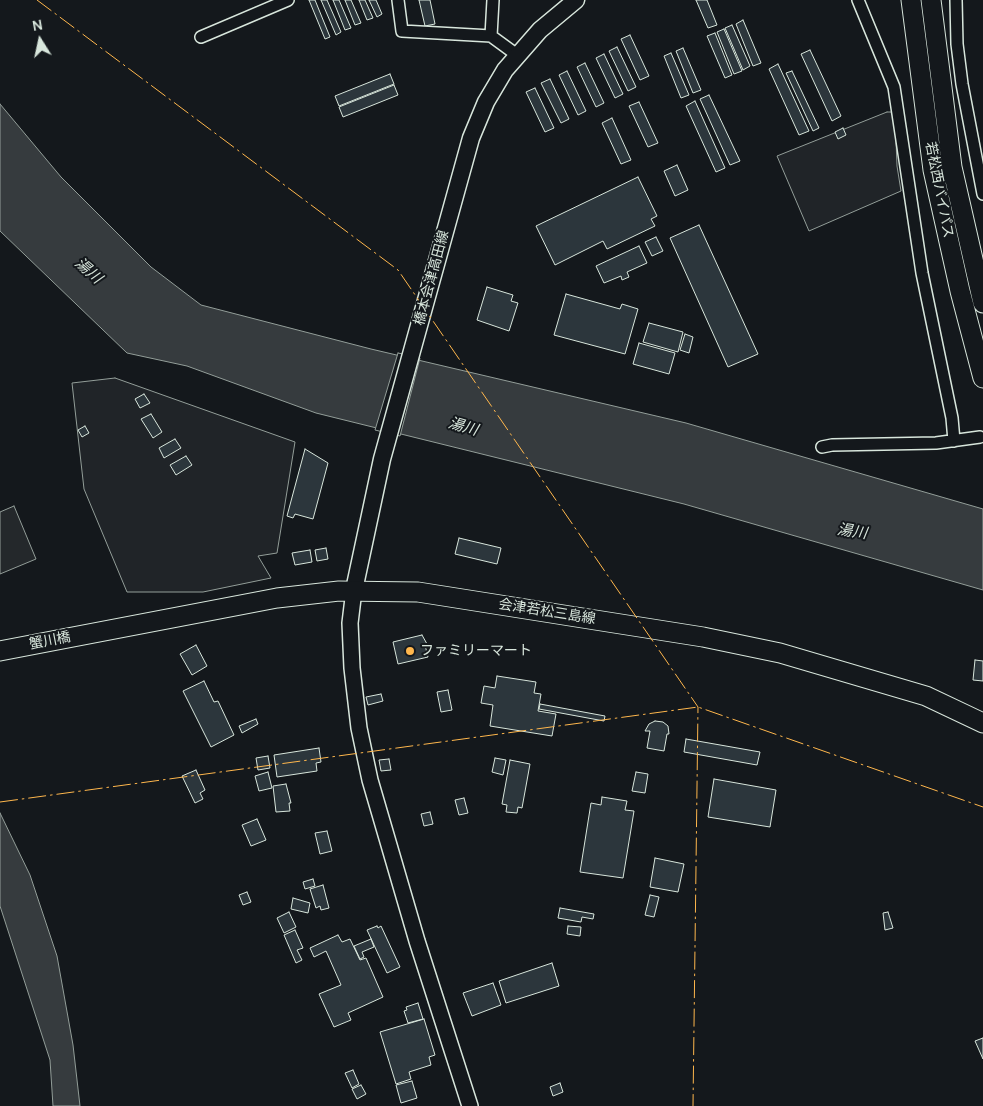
<!DOCTYPE html>
<html>
<head>
<meta charset="utf-8">
<style>
  body { margin:0 }
  #map { position:relative; width:983px; height:1106px; overflow:hidden; background:#14181c; font-family:Manrope,sans-serif }
  canvas { display:block }
  .north { position:absolute; left:15px; top:15px; width:50px; height:50px; -webkit-text-stroke:4px #14181c; paint-order:stroke; rotate:350deg; font-size:14px; font-weight:700; line-height:20px; text-align:center; color:#d8e6dc }
  .north::after { content:''; display:block; margin:auto; width:18px; height:22px; background:#d8e6dc; clip-path:polygon(50% 0,100% 100%,50% 72%,0 100%) }
</style>
</head>
<body>
<div id="map">
<canvas width="983" height="1106"></canvas>
<div class="north">N</div>
</div>
<script>
const ctx = document.querySelector('canvas').getContext('2d');
ctx.lineJoin = 'round';
function paint(path, color) { ctx.fillStyle = color; ctx.fill(path, 'evenodd'); }
const shape = rows => new Path2D(rows.map(r => 'M' + r).join(''));
function strokePath(path, color, width, dash) { ctx.strokeStyle = color; ctx.lineWidth = width; ctx.lineCap = dash ? 'butt' : 'round'; ctx.setLineDash(dash || []); ctx.stroke(path); }
function drawText(font, color, halo, rows, align = 'center') {
  ctx.font = font + ' Manrope,"Noto Sans JP",sans-serif'; ctx.lineWidth = 4; ctx.setLineDash([]); ctx.textBaseline = 'middle'; ctx.strokeStyle = halo; ctx.fillStyle = color; for (const [text, x, y, turn = 0] of rows) {
    ctx.save(); ctx.translate(x, y); ctx.rotate((+turn || 0) * Math.PI / 180); ctx.textAlign = isNaN(turn) ? turn : align; if (halo) ctx.strokeText(text, 0, 0); ctx.fillText(text, 0, 0); ctx.restore();
  }
}
const green = shape([
  [887,112,894,112,895,115,897,166,901,191,809,231,777,156,887,112],
  [115,378,295,442,277,553,258,556,271,578,203,592,127,592,84,489,72,383,115,378]
]);
const parking = shape([
  [14,506,36,559,0,574,0,512,14,506]
]);
const water = shape([
  [0,104,61,177,151,267,201,305,371,349,686,423,983,509,983,590,684,504,316,413,187,366,127,353,0,231,0,104],
  [0,813,30,875,57,956,73,1045,80,1106,53,1106,50,1060,0,906,0,813]
]);
const pier = shape([
  [398,353,420,358,400,436,375,430,398,353]
]);
const building = shape([
  [309,0,315,0,330,37,325,39,309,0],
  [321,0,327,0,341,32,336,35,321,0],
  [333,0,339,0,351,28,345,30,333,0],
  [345,0,351,0,361,23,355,25,345,0],
  [359,0,365,0,373,18,367,20,359,0],
  [369,0,376,0,382,14,377,17,369,0],
  [419,0,430,0,435,24,425,26,419,0],
  [696,0,707,0,717,25,708,28,696,0],
  [743,20,761,63,753,66,736,24,743,20],
  [732,25,750,66,743,70,725,28,732,25],
  [724,29,742,71,734,74,717,32,724,29],
  [715,33,732,75,725,78,707,36,715,33],
  [630,35,649,76,640,80,621,39,630,35],
  [617,47,636,87,628,91,609,51,617,47],
  [683,48,701,90,693,93,676,51,683,48],
  [810,50,841,116,832,121,801,54,810,50],
  [671,53,689,95,681,98,664,56,671,53],
  [604,54,623,94,615,98,596,58,604,54],
  [585,63,604,103,596,107,577,67,585,63],
  [778,64,809,131,799,135,769,69,778,64],
  [567,71,586,111,578,115,559,75,567,71],
  [792,71,819,128,813,131,786,73,792,71],
  [390,74,394,84,339,106,335,96,390,74],
  [550,79,569,119,561,123,541,83,550,79],
  [394,85,398,95,343,117,339,107,394,85],
  [535,88,554,128,545,132,526,92,535,88],
  [709,95,740,161,730,165,700,99,709,95],
  [695,101,725,168,716,172,686,106,695,101],
  [639,102,658,143,648,147,629,106,639,102],
  [612,118,631,160,621,164,602,123,612,118],
  [843,128,846,135,838,139,835,132,843,128],
  [677,165,688,190,675,196,664,171,677,165],
  [638,177,657,216,651,219,655,226,607,249,603,241,555,265,536,226,638,177],
  [699,225,758,354,728,367,670,238,699,225],
  [656,237,663,251,652,256,645,242,656,237],
  [639,246,647,263,627,272,629,277,622,280,621,276,604,283,596,266,639,246],
  [487,287,513,295,511,301,518,303,509,331,477,320,487,287],
  [566,294,620,309,622,304,638,309,625,354,554,335,566,294],
  [649,323,683,332,678,352,643,342,649,323],
  [685,334,693,337,689,353,680,350,685,334],
  [639,343,675,353,669,374,633,364,639,343],
  [144,394,150,403,140,408,135,399,144,394],
  [151,414,162,432,153,438,141,419,151,414],
  [85,426,89,433,82,437,78,430,85,426],
  [175,439,181,448,164,458,159,448,175,439],
  [305,449,328,463,313,519,295,514,293,518,287,516,305,449],
  [186,456,192,465,176,475,170,465,186,456],
  [459,538,501,548,497,564,455,554,459,538],
  [326,548,328,559,317,561,315,550,326,548],
  [310,550,312,562,295,565,292,553,310,550],
  [422,635,427,644,425,645,428,657,398,664,393,642,422,635],
  [196,645,207,666,192,675,180,654,196,645],
  [975,660,983,661,983,681,973,680,975,660],
  [497,676,536,682,534,693,541,694,538,711,556,714,552,736,490,726,493,705,481,703,484,686,495,688,497,676],
  [204,681,214,702,218,701,234,735,211,747,183,691,204,681],
  [448,690,452,710,441,712,437,692,448,690],
  [381,694,383,701,368,705,366,697,381,694],
  [540,704,605,716,604,721,539,709,540,704],
  [256,719,258,724,242,733,239,726,256,719],
  [655,721,663,722,668,726,669,734,667,734,664,751,647,748,650,731,645,731,649,724,655,721],
  [686,739,760,752,757,765,684,752,686,739],
  [319,748,321,762,316,763,317,771,277,777,274,755,319,748],
  [268,756,270,768,258,770,256,758,268,756],
  [495,758,506,760,503,775,492,772,495,758],
  [389,759,391,770,381,771,379,760,389,759],
  [510,760,530,764,522,808,518,807,517,813,506,812,507,805,502,804,510,760],
  [196,770,205,790,200,793,203,799,195,803,182,776,196,770],
  [268,772,272,788,259,791,255,776,268,772],
  [636,772,648,774,645,793,632,791,636,772],
  [714,779,776,790,770,827,708,817,714,779],
  [286,784,291,803,289,803,290,811,276,812,273,786,286,784],
  [602,797,627,801,625,810,634,811,623,878,580,872,591,803,601,805,602,797],
  [464,798,468,813,459,815,455,800,464,798],
  [430,812,433,824,424,826,421,814,430,812],
  [257,819,266,840,251,846,242,825,257,819],
  [327,831,332,851,320,854,315,833,327,831],
  [655,858,684,864,678,892,650,887,655,858],
  [313,879,315,886,305,889,303,882,313,879],
  [323,885,329,908,321,910,320,906,316,908,310,889,323,885],
  [247,892,251,902,243,905,239,895,247,892],
  [650,895,659,897,654,917,645,915,650,895],
  [293,898,310,903,308,913,291,909,293,898],
  [560,908,594,914,593,919,582,917,581,922,558,918,560,908],
  [289,912,296,927,284,933,277,918,289,912],
  [888,912,893,928,885,930,883,913,888,912],
  [377,926,378,928,381,926,400,967,387,973,367,930,377,926],
  [568,926,581,927,580,936,567,934,568,926],
  [295,930,303,948,297,950,302,960,296,963,284,935,295,930],
  [338,935,342,942,350,939,360,960,366,958,383,997,348,1013,351,1020,334,1027,319,994,341,985,326,951,314,957,310,948,338,935],
  [371,939,374,947,362,952,364,957,360,959,354,946,371,939],
  [552,963,559,986,506,1003,499,981,552,963],
  [493,983,501,1005,472,1016,463,993,493,983],
  [418,1003,423,1019,408,1023,404,1011,407,1010,406,1007,418,1003],
  [424,1019,435,1055,429,1057,431,1065,409,1072,411,1079,396,1084,380,1032,424,1019],
  [983,1038,983,1059,975,1041,983,1038],
  [353,1070,359,1084,352,1088,345,1073,353,1070],
  [412,1081,417,1098,401,1103,396,1085,412,1081],
  [560,1083,563,1092,553,1096,550,1087,560,1083],
  [361,1085,366,1094,357,1099,352,1089,361,1085]
]);
const minor = shape([
  [398,0,402,31,491,36,517,55],
  [858,0,894,87,922,273,952,418,954,441],
  [956,0,957,44,962,84,983,194],
  [491,36,493,0],
  [201,37,288,0],
  [822,447,832,445,936,443,980,437]
]);
const tertiary = shape([
  [354,590,350,623,352,668,359,728,370,780,417,941,470,1106]
]);
const secondary = shape([
  [354,590,382,459,471,138,486,102,505,70,540,30,576,0]
]);
const primary = shape([
  [0,651,277,598,339,591,418,592,703,637,780,653,926,696,983,723]
]);
const trunk = shape([
  [911,0,933,170,960,291,983,378],
  [931,0,952,167,983,303]
]);
const power = shape([
  [37,0,398,270,698,707,693,1106],
  [0,802,698,707,983,807]
]);
const markers = [
  [410,651,5,"#ffb74d"]
];
const streetNames = [
  ["若松西バイパス",939,190,79],
  ["橋本会津高田線",432,278,-75],
  ["会津若松三島線",547,612,9],
  ["蟹川橋",50,641,-11]
];
const poiNames = [
  ["ファミリーマート",420,651]
];
const waterNames = [
  ["湯川",88,271,41],
  ["湯川",463,427,16],
  ["湯川",852,532,8]
];
paint(green, '#202428');
strokePath(green, '#939e99', 1);
paint(parking, '#24282b');
strokePath(parking, '#939e99', 1);
paint(water, '#363b3e');
strokePath(water, '#939e99', 1);
paint(pier, '#14181c');
strokePath(pier, '#939e99', 1);
paint(building, '#2c363c');
strokePath(building, '#d8e6dc', 1);
strokePath(minor, '#d8e6dc', 14);
strokePath(tertiary, '#d8e6dc', 18);
strokePath(secondary, '#d8e6dc', 19);
strokePath(primary, '#d8e6dc', 21);
strokePath(trunk, '#d8e6dc', 21);
strokePath(minor, '#14181c', 11);
strokePath(tertiary, '#14181c', 15);
strokePath(secondary, '#14181c', 16);
strokePath(primary, '#14181c', 19);
strokePath(trunk, '#14181c', 19);
strokePath(power, '#ffb74d', 1, [18, 4, 2.5, 4]);
for (const [x, y, r, color] of markers) { const dot = new Path2D(); dot.arc(x, y, r, 0, 2 * Math.PI); ctx.fillStyle = color; ctx.fill(dot); strokePath(dot, '#14181c', 2); }
drawText('14px', '#d8e6dc', '#14181c', streetNames);
drawText('14px', '#d8e6dc', '#14181c', poiNames, 'left');
drawText('italic 15px', '#d8e6dc', '#14181c', waterNames);
</script>
</body>
</html>
